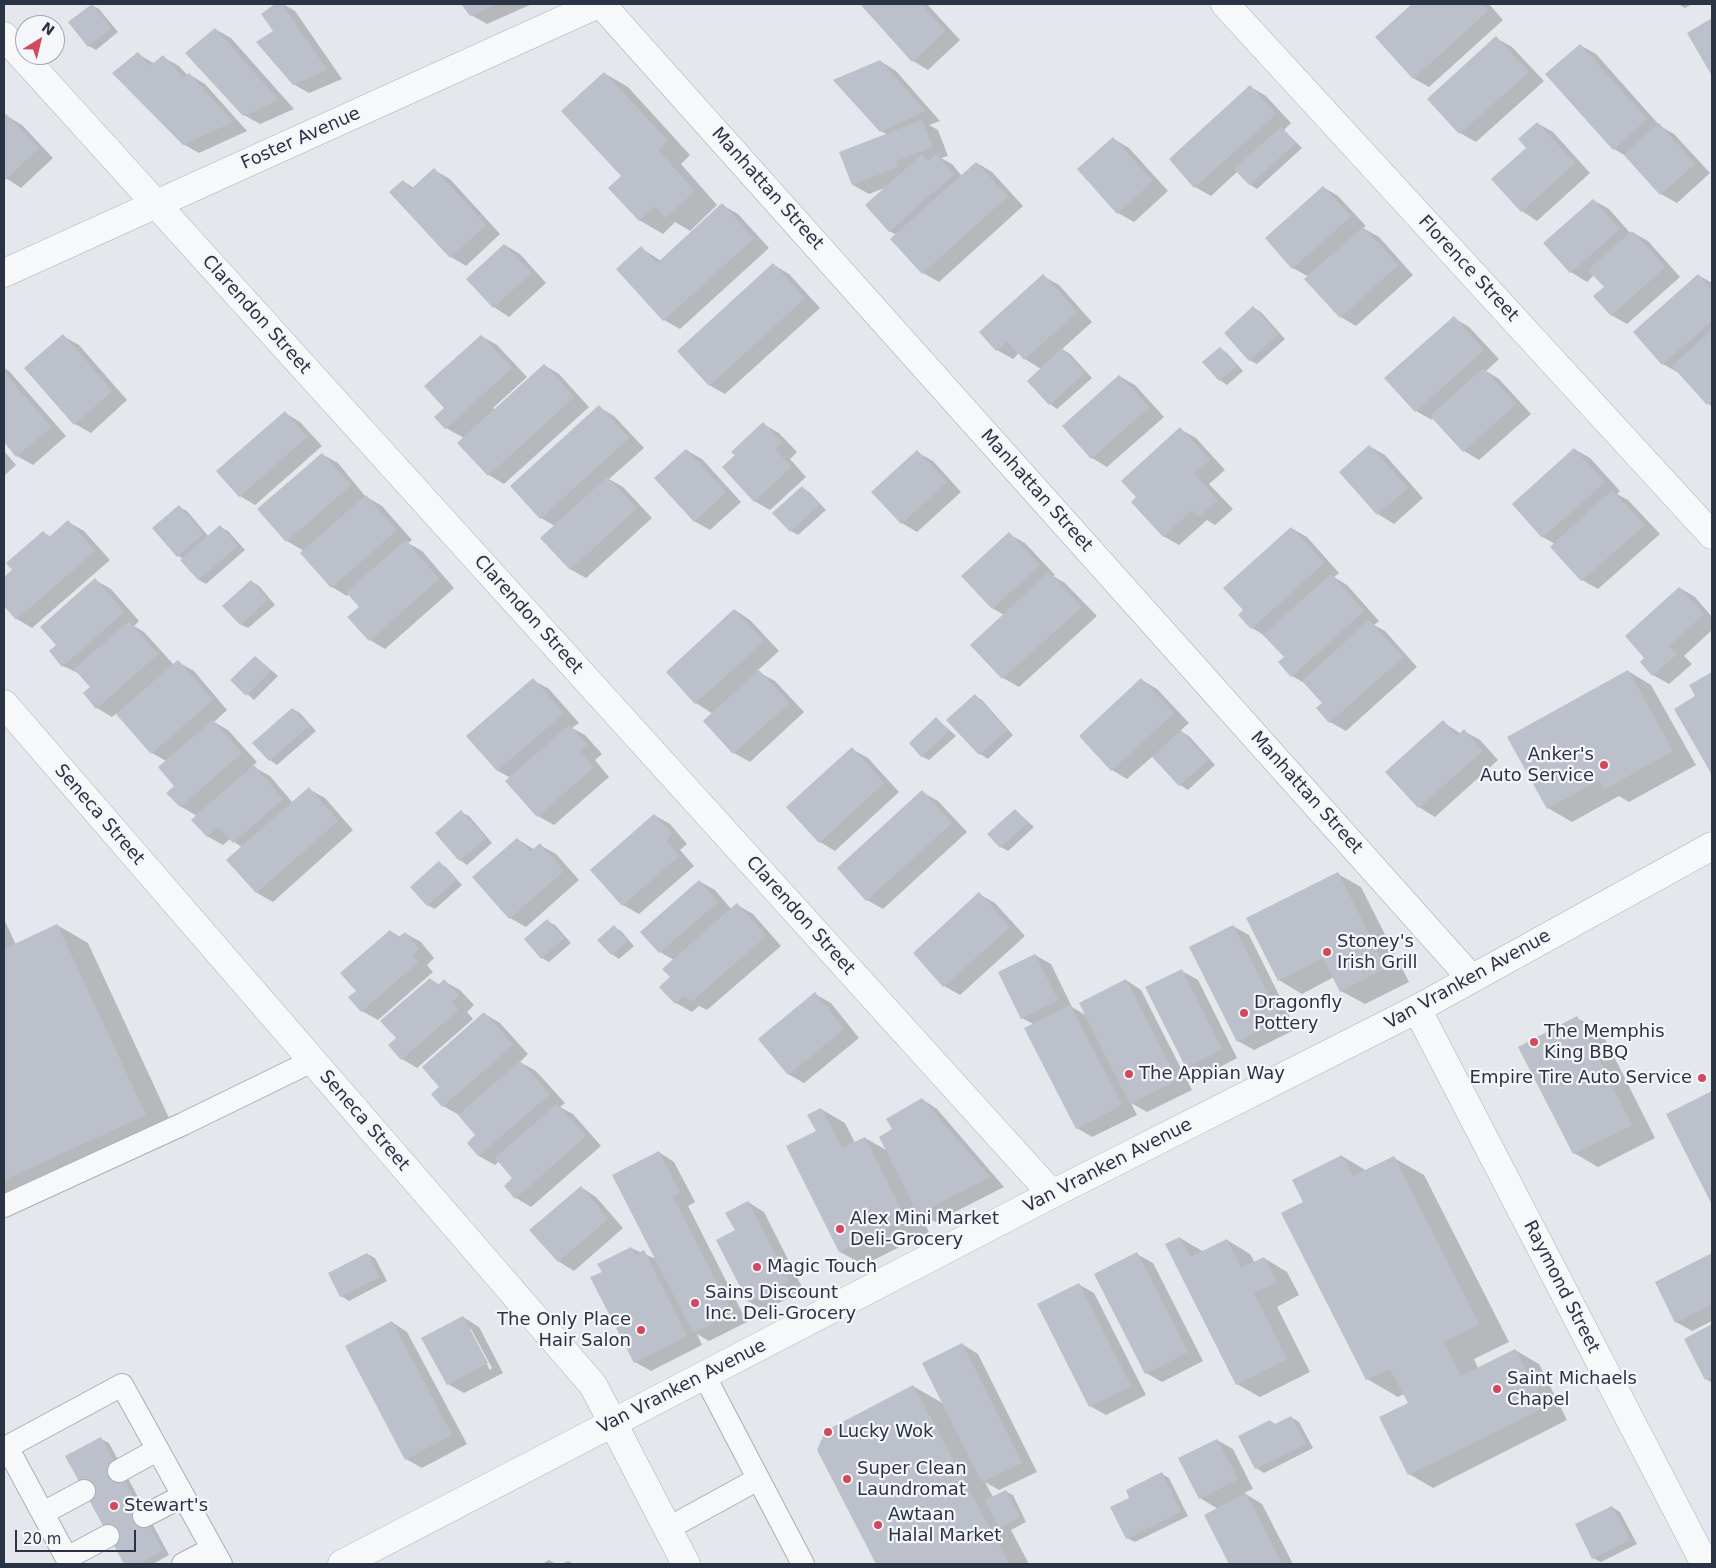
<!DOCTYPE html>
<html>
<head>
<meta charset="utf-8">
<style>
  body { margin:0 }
  #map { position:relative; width:1716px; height:1568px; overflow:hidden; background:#e4e7ec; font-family:"DejaVu Sans",sans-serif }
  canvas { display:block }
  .frame { position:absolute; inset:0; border:5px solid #2b3445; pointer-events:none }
  .north { position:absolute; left:15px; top:15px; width:50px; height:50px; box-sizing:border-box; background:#f4f6f9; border:1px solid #a4a8b1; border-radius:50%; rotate:36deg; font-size:14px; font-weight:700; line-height:20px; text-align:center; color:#2b3445 }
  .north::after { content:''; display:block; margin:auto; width:18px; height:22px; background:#d1495b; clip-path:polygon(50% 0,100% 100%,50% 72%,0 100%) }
  .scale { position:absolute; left:15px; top:1530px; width:121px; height:22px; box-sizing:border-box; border:2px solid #2b3445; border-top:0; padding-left:6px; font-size:15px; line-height:18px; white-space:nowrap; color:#2b3445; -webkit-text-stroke:4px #f4f6f9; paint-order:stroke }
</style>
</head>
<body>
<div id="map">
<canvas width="1716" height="1568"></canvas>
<div class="frame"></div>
<div class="north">N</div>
<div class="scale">20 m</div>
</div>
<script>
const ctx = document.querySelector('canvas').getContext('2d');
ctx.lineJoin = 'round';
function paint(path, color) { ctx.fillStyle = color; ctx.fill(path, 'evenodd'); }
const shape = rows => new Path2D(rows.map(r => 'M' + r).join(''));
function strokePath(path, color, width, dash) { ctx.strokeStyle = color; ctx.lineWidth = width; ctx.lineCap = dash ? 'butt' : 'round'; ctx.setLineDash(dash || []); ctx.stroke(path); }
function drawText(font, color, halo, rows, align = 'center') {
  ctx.font = font + ' "DejaVu Sans",sans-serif'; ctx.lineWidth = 4.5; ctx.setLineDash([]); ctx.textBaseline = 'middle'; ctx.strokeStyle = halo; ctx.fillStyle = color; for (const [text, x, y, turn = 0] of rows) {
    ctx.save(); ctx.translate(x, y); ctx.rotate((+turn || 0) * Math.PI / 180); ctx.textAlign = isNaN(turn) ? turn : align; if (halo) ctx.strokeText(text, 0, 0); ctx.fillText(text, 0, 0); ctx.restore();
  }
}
const shadow = shape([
  [277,4,283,4,295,11,342,79,309,93,293,84,274,31,262,14],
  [462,4,532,4,487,24,471,15],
  [862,4,927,4,960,40,928,70,913,61],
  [1414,4,1489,4,1503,20,1429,87,1413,78,1377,37],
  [1678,4,1692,4,1685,8],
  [91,5,99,9,118,32,96,50,89,46],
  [1712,19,1712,73,1688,34],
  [215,29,231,38,294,109,260,124,244,115],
  [1496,38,1512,47,1544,81,1476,142,1460,133],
  [1580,45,1596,54,1660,126,1674,134,1710,173,1677,203,1661,194,1626,156,1614,149],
  [138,54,155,64,163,57,179,66,188,76,190,75,205,84,247,131,199,153,183,144],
  [880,61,896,71,940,121,929,125,938,130,948,156,941,158,952,164,962,176,977,163,992,172,1023,206,939,282,923,273,897,235,889,231,887,187,869,194,853,185,888,135,881,131],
  [604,73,628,87,690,155,681,164,717,205,690,231,675,222,663,234,639,220,623,176],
  [1251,87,1266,96,1291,123,1284,130,1302,148,1257,189,1249,184,1238,171,1211,196,1195,187],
  [7,116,22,125,53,158,21,188,4,177,4,118],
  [1537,123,1553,132,1590,173,1537,221,1522,211,1493,179,1528,148],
  [1114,139,1129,148,1168,191,1134,222,1118,213],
  [434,170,450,179,500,234,466,266,451,257,403,181,414,188],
  [1323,187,1338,196,1366,226,1363,228,1379,237,1413,275,1356,326,1341,317,1309,277,1293,268],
  [1593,200,1609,209,1631,234,1632,232,1648,241,1680,277,1627,324,1611,315,1605,287,1594,275,1587,282,1571,272,1545,243],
  [722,205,738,214,769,248,680,329,664,320,617,270,641,248,661,261],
  [505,245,520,254,546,283,509,317,494,307,468,279],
  [774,265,789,274,820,308,725,394,709,385],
  [1698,275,1712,283,1712,407,1679,373,1663,364,1635,332],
  [1043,276,1059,285,1092,322,1062,349,1070,354,1092,378,1057,409,1050,404,1028,381,1041,369,1025,359,1019,353,1013,359,997,350,981,332],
  [1254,308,1261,312,1285,339,1257,364,1249,360],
  [1454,318,1469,327,1499,359,1486,371,1499,379,1531,414,1479,460,1464,451,1434,418,1432,420,1416,411],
  [63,336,79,345,127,400,91,433,75,424],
  [481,336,497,345,527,377,493,408,495,410,544,365,559,374,589,407,504,484,489,475,464,438,446,428,446,408],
  [1220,348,1227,353,1243,371,1227,385,1220,380,1204,363],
  [4,368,9,371,66,436,33,465,17,456,4,441],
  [1119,376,1135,385,1164,417,1107,467,1092,458],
  [599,407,614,416,644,448,609,479,623,487,652,518,586,578,570,569,555,526,541,518,511,486],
  [285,413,300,422,322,446,255,505,240,496],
  [763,424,779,433,797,452,790,459,806,477,770,510,754,501,737,455],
  [1180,429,1196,438,1225,470,1209,484,1233,509,1215,525,1207,520,1179,545,1163,536,1138,497],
  [1369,446,1385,455,1423,498,1394,524,1378,514,1340,473],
  [1574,449,1590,458,1620,491,1617,494,1628,500,1660,534,1598,589,1582,580,1551,547,1555,544,1543,537,1514,504],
  [686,450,702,459,741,502,710,530,694,521],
  [4,451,16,465,4,476],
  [917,452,933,461,961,492,917,532,902,523],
  [322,454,338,463,365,496,382,506,412,540,408,543,422,551,454,588,385,649,370,640,361,607,349,594,347,596,332,587,304,551,287,541],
  [802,488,809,492,826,510,798,535,791,531],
  [179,507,187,511,209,537,220,527,228,531,245,550,206,584,199,580,184,559,178,556],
  [68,522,84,531,110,560,32,628,17,619,4,604,4,579,14,570,43,532,51,537],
  [1291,528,1307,537,1339,573,1334,577,1347,585,1379,621,1374,625,1385,631,1417,667,1346,731,1330,722,1324,703,1306,684,1292,676,1285,657,1267,637,1252,628,1240,615,1245,610],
  [1009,534,1025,543,1055,575,1053,576,1065,583,1097,616,1019,687,1003,678,972,645,1004,615,992,608],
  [95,580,111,589,139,621,134,626,144,632,174,665,178,662,194,671,227,710,214,722,228,730,257,762,252,766,270,776,293,803,309,789,325,798,353,830,273,902,257,893,228,860,243,848,230,839,223,845,207,836,197,816,180,806,166,761,152,753,117,713,112,717,97,708,92,687,80,674,63,666,58,645],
  [251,581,259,586,275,605,248,628,240,624],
  [1680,588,1695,597,1712,617,1712,630,1684,656,1692,664,1669,684,1653,675,1642,662,1646,658],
  [735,610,750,620,779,651,757,671,775,681,804,712,750,762,734,753,713,714,696,703,667,672],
  [256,657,278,676,254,700,232,680],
  [1628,671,1651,685,1696,765,1629,802,1619,796,1572,822,1548,808],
  [1712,673,1712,772,1676,709,1697,697,1690,686],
  [533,680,549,689,579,723,572,728,585,735,602,754,595,760,609,777,554,825,538,816,511,778,498,771,468,737],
  [1142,680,1157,689,1189,723,1180,731,1189,736,1215,765,1188,790,1180,785,1153,756,1127,779,1112,770],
  [975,696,982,700,1013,735,988,759,980,754,948,720],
  [293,709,300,713,316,731,277,765,270,760],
  [937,719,956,736,929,760,921,756],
  [1443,722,1461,734,1464,731,1480,740,1498,760,1435,817,1419,807,1387,772],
  [852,749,868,758,899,792,835,851,820,842],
  [922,792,938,801,967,832,883,909,867,900],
  [1015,810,1034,827,1008,851,1001,847],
  [461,812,469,816,492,843,467,865,460,860,436,833],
  [654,815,670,824,687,844,680,850,694,866,639,914,623,905],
  [517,839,535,850,540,845,556,854,579,880,526,927,510,918],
  [439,863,446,867,462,885,435,909,427,905],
  [1338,874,1361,887,1409,982,1365,1004,1341,991,1334,977,1302,994,1279,980],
  [699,881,715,890,732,910,737,905,753,914,781,946,707,1010,699,1006,692,1012,676,1003,661,987,671,977,674,960,660,952,642,932],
  [979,894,995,903,1025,936,960,995,944,986,914,953],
  [4,919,16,945,57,925,88,943,176,1133,4,1212],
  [547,921,555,925,571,943,549,962,542,958],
  [1233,926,1249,935,1296,1029,1254,1050,1238,1041],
  [614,927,621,931,634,946,619,959,612,954],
  [390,931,400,937,405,933,421,942,434,958,427,965,433,972,378,1020,362,1011,350,997,358,991],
  [1035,955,1051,964,1072,1007,1087,1016,1126,980,1141,990,1192,1090,1147,1112,1131,1103,1137,1115,1092,1137,1077,1128,1033,1024,1022,1018],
  [1182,971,1198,980,1237,1058,1203,1076,1187,1067],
  [430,979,440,985,444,981,460,990,474,1005,467,1012,473,1019,417,1068,402,1059,397,1038],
  [815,994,831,1003,859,1038,804,1083,788,1074],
  [485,1014,500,1023,528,1054,520,1062,536,1071,565,1103,560,1107,573,1114,601,1146,531,1207,516,1198,514,1178,499,1161,495,1165,479,1156,468,1143,477,1135,459,1115,443,1106,432,1095,441,1087],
  [1577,1018,1601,1031,1655,1138,1598,1167,1574,1153,1520,1047],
  [1712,1093,1712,1202,1668,1115],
  [922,1099,937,1109,1004,1187,935,1222,919,1213,929,1232,864,1265,840,1252,787,1146,817,1131,821,1109,845,1123,855,1143,865,1138,888,1151],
  [659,1152,674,1162,695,1202,688,1206,747,1322,709,1341,697,1334,702,1345,651,1371,635,1362,603,1273,631,1248,656,1259],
  [1342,1156,1367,1171,1394,1158,1424,1175,1509,1342,1474,1359,1478,1368,1515,1350,1539,1364,1567,1420,1433,1488,1409,1474,1409,1403,1404,1394,1398,1397,1367,1379,1283,1213,1305,1202],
  [581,1187,596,1197,623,1228,574,1271,558,1261],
  [748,1202,764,1212,804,1291,764,1310,748,1301,736,1231],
  [1180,1238,1204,1252,1227,1240,1250,1254,1255,1263,1264,1258,1287,1272,1299,1295,1277,1307,1310,1372,1260,1397,1237,1384],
  [367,1254,375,1258,387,1281,349,1301,341,1296],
  [1137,1254,1153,1263,1203,1361,1162,1382,1146,1373],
  [1712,1254,1712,1321,1692,1331,1676,1322,1656,1283],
  [1078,1284,1094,1293,1146,1395,1106,1415,1090,1406],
  [463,1317,479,1327,503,1373,464,1393,448,1384],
  [468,1329,471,1329,492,1368,490,1370],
  [392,1322,407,1332,467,1444,422,1468,406,1459],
  [1712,1325,1712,1383,1706,1379,1685,1339],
  [962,1344,978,1354,1037,1472,999,1490,985,1482,993,1497,1005,1491,1013,1495,1026,1522,1011,1530,1029,1564,877,1564,818,1450,913,1386,944,1404],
  [1291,1417,1299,1422,1313,1448,1264,1473,1256,1468,1270,1421,1277,1425],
  [101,1439,109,1443,169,1555,153,1564,125,1564,67,1457],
  [1217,1440,1233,1449,1253,1489,1244,1493,1262,1504,1293,1564,1230,1564,1205,1515,1218,1509,1200,1498],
  [1162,1474,1169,1478,1188,1516,1135,1542,1127,1538,1131,1499],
  [1612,1507,1620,1512,1637,1544,1601,1562,1593,1558],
  [549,1560,556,1564,542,1564],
  [568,1561,574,1564,561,1564]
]);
const building = shape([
  [92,4,111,28,88,47,68,22],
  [275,4,282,4,327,70,293,85,256,42,273,31,261,14],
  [461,4,497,4,470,16],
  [860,4,921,4,945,31,912,62],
  [1412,4,1482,4,1488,11,1413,79,1375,37],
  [1712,18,1712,76,1687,33],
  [215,28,279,100,243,116,185,53],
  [1496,36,1529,72,1459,134,1427,99],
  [1580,44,1647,119,1613,150,1545,74],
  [138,52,150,66,163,55,183,78,189,73,233,122,183,145,112,73],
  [880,60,925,111,880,132,833,80],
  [604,72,668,141,658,150,695,191,665,218,655,206,639,221,608,188,621,176,561,111],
  [1250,85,1276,114,1194,188,1169,159],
  [6,114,39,148,5,180,4,116],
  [922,120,933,147,896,161,898,167,852,185,839,152],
  [1537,122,1575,163,1521,212,1491,179,1526,148,1518,139],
  [1659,123,1695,164,1660,195,1624,155],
  [1281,127,1296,143,1249,185,1234,169],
  [1113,137,1153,181,1117,214,1077,169],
  [922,154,928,161,936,154,954,174,889,232,865,205],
  [976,162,1008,196,922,274,890,239],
  [434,168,486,225,450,258,389,192,403,180,411,189],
  [1323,186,1351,216,1292,269,1265,238],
  [1593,199,1620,229,1570,273,1543,243],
  [722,203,754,238,663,321,616,269,641,246,657,263],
  [1363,227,1398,265,1340,318,1304,279],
  [1632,231,1665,267,1611,316,1593,296,1604,287,1588,270],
  [504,244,531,273,493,308,466,279],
  [773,263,805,298,709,386,677,351],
  [1043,274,1077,312,1024,360,1007,341,996,351,979,332],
  [1698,274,1712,290,1712,321,1662,365,1633,332],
  [1253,306,1278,334,1249,361,1224,333],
  [1454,316,1484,350,1415,412,1384,378],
  [1712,330,1712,400,1707,405,1672,366],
  [63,334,112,391,74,425,24,368],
  [481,335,512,368,445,429,434,417,444,408,424,386],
  [1220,347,1237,366,1219,381,1202,362],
  [1062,348,1085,373,1049,405,1027,381],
  [544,364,574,397,488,476,457,443],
  [1483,368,1516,404,1463,452,1430,416],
  [4,372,51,427,16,457,4,442],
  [1119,375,1149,407,1091,459,1062,426],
  [599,405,629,438,540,519,510,486],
  [285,411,307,437,239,497,216,471],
  [763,422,782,443,775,449,791,467,754,502,722,467,735,455,731,452],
  [1180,427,1210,460,1194,474,1218,500,1199,517,1192,510,1163,537,1131,502,1136,497,1121,481],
  [1369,445,1408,488,1377,515,1339,472],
  [1574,448,1605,482,1542,538,1512,504],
  [686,449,726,492,694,522,654,478],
  [917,450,947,482,901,524,871,492],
  [322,453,351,485,286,542,257,509],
  [607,477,637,508,570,570,540,538],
  [802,486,819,505,790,532,772,513],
  [1612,490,1645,525,1581,581,1550,547],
  [366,495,397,530,331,588,300,553],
  [179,505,203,534,177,557,152,528],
  [68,520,95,551,16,620,4,606,4,577,12,570,6,563,43,531,49,537],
  [220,525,238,546,198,580,180,560],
  [1291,527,1324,563,1251,629,1238,615,1243,610,1223,588],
  [1009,532,1040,565,992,609,961,576],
  [406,540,439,579,369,641,347,617,359,607,346,592],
  [1049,572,1082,607,1002,679,970,645],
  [1331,574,1364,611,1291,677,1278,662,1284,657,1263,635],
  [95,578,124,612,62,667,49,651,56,645,40,627],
  [251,580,268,600,240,625,222,606],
  [1679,587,1704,614,1669,646,1677,654,1652,676,1640,662,1644,658,1625,636],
  [734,609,764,641,695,704,666,672],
  [1369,620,1403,657,1329,723,1316,708,1322,703,1302,681],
  [129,621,158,654,96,709,83,693,90,687,74,669],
  [255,656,271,671,246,696,230,680],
  [178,660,213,700,151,754,116,714],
  [759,670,789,703,733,754,703,721],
  [1628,670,1673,751,1605,789,1599,780,1547,809,1507,737],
  [1712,672,1712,775,1674,709,1695,696,1689,685],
  [533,678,564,713,497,771,466,736],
  [1141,678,1174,713,1111,771,1079,736],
  [975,694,1007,730,979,755,946,720],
  [292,708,309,726,269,761,252,743],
  [936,717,949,731,921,757,909,743],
  [213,720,242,753,180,807,166,793,174,786,158,767],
  [1443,720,1457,736,1464,729,1483,751,1418,808,1385,772],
  [569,725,587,744,580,751,594,767,537,817,505,781],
  [1181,730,1208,760,1179,786,1152,757],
  [852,747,884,783,819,843,786,807],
  [254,765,283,799,233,843,218,827,207,837,191,820],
  [309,787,338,821,256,893,226,860],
  [922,790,952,823,866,901,837,868],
  [1015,809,1028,822,1000,848,987,834],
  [461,810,486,838,459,861,435,833],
  [654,814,672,834,666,840,679,856,622,906,590,870],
  [517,838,530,852,540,843,564,871,509,919,472,877],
  [439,861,456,880,427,906,410,887],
  [1338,872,1386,968,1340,992,1323,958,1278,981,1246,918],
  [699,880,718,902,659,953,640,932],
  [979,892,1010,927,943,987,913,953],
  [737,903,766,936,691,1002,685,995,675,1004,659,987,670,977,662,969],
  [547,919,564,938,541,959,524,939],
  [57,924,146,1115,4,1180,4,949],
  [614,925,627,941,611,955,597,940],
  [1233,925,1281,1020,1237,1042,1189,947],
  [390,930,397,938,405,932,419,949,412,955,418,962,361,1012,348,997,356,991,340,973],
  [1035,954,1058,1000,1021,1019,998,972],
  [1182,969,1222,1049,1186,1068,1145,987],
  [430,978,437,986,444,979,459,996,452,1002,458,1010,401,1060,388,1045,396,1038,380,1021],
  [1126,979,1177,1080,1130,1104,1079,1003],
  [815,992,844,1029,788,1075,758,1039],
  [1070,1005,1122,1105,1076,1129,1024,1028],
  [484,1012,513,1045,442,1107,431,1094,439,1087,422,1067],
  [1577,1016,1632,1125,1573,1154,1518,1047],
  [520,1061,550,1094,478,1156,467,1143,475,1135,458,1115],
  [1712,1091,1712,1205,1666,1114],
  [922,1098,990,1177,918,1214,879,1137,892,1129,886,1119],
  [557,1104,586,1136,515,1199,504,1186,512,1178,495,1158],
  [821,1108,842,1148,865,1137,906,1219,839,1252,786,1146,816,1131,807,1115],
  [659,1151,680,1193,673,1197,732,1313,693,1333,612,1175],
  [1342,1155,1353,1176,1394,1156,1479,1324,1444,1342,1461,1376,1515,1349,1545,1407,1408,1475,1379,1417,1408,1403,1390,1369,1366,1380,1281,1213,1303,1202,1292,1180],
  [581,1186,608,1219,558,1262,529,1230],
  [748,1201,789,1281,748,1302,716,1240,735,1230,725,1213],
  [1180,1237,1190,1257,1227,1239,1241,1268,1264,1257,1277,1282,1254,1293,1287,1359,1236,1385,1165,1244],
  [631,1247,635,1255,644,1250,687,1336,634,1363,590,1277,602,1272,597,1264],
  [1137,1252,1188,1352,1145,1374,1094,1274],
  [367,1253,380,1277,340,1297,328,1273],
  [1712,1253,1712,1304,1675,1323,1655,1282],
  [1079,1283,1131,1386,1089,1407,1037,1304],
  [463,1316,488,1363,447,1385,421,1338],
  [392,1321,452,1435,405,1460,345,1346],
  [1712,1324,1712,1376,1705,1380,1684,1339],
  [962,1343,1022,1463,982,1482,922,1363],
  [913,1385,1009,1564,876,1564,817,1450,825,1431],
  [1291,1416,1306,1444,1255,1469,1238,1436,1270,1420,1273,1425],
  [101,1437,163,1551,138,1564,124,1564,65,1456],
  [1217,1439,1238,1479,1199,1499,1178,1458],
  [1162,1472,1181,1512,1126,1539,1110,1507,1129,1498,1126,1490],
  [1006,1490,1020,1517,999,1528,985,1500],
  [1246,1493,1282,1564,1229,1564,1204,1515],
  [1612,1506,1630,1540,1592,1559,1575,1524]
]);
const service = shape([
  [4,1206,183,1124,312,1061],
  [704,1375,803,1564],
  [119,1471,157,1450],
  [43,1513,84,1491],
  [144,1516,183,1496],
  [667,1529,758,1479],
  [67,1558,108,1536],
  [70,1564,7,1447,122,1385,221,1564],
  [183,1564,212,1549]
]);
const minor = shape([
  [601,4,1471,978],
  [1225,4,1712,535],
  [4,36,1052,1194],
  [4,273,598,4],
  [4,704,593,1385,686,1564],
  [1417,1009,1705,1564]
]);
const tertiary = shape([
  [342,1564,1052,1194,1417,1009,1712,846]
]);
const markers = [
  [1604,765,5,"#d1495b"],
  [1327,952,5,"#d1495b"],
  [1244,1013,5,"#d1495b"],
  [1534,1042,5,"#d1495b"],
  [1129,1074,5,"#d1495b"],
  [1702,1078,5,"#d1495b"],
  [840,1229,5,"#d1495b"],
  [757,1267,5,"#d1495b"],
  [695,1303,5,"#d1495b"],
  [641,1330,5,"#d1495b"],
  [1497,1389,5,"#d1495b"],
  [828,1432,5,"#d1495b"],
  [847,1479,5,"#d1495b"],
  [114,1506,5,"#d1495b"],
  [878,1525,5,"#d1495b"]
];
const streetNames = [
  ["Foster Avenue",301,139,-24],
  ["Manhattan Street",767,189,48],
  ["Florence Street",1468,269,47],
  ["Clarendon Street",256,315,48],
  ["Manhattan Street",1036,491,48],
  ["Clarendon Street",528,615,48],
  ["Manhattan Street",1306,793,48],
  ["Seneca Street",99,815,49],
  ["Clarendon Street",800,916,48],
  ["Van Vranken Avenue",1468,980,-29],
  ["Seneca Street",364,1121,49],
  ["Van Vranken Avenue",1108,1166,-27],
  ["Raymond Street",1561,1287,63],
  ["Van Vranken Avenue",682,1387,-27]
];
const poiNames = [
  ["Anker's",1594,755,"right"],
  ["Auto Service",1594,776,"right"],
  ["Stoney's",1337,942],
  ["Irish Grill",1337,963],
  ["Dragonfly",1254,1003],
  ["Pottery",1254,1024],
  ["The Memphis",1544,1032],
  ["King BBQ",1544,1053],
  ["The Appian Way",1139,1074],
  ["Empire Tire Auto Service",1692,1078,"right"],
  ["Alex Mini Market",850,1219],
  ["Deli-Grocery",850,1240],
  ["Magic Touch",767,1267],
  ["Sains Discount",705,1293],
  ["Inc. Deli-Grocery",705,1314],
  ["The Only Place",631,1320,"right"],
  ["Hair Salon",631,1341,"right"],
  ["Saint Michaels",1507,1379],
  ["Chapel",1507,1400],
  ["Lucky Wok",838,1432],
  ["Super Clean",857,1469],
  ["Laundromat",857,1490],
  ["Stewart's",124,1506],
  ["Awtaan",888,1515],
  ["Halal Market",888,1536]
];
paint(shadow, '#0003');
paint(building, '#bbc0ca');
strokePath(service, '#a9aeb7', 24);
strokePath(minor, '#a9aeb7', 29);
strokePath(tertiary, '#a9aeb7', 29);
strokePath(service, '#f7f8fa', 22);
strokePath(minor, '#f7f8fa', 28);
strokePath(tertiary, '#f7f8fa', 28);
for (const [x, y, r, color] of markers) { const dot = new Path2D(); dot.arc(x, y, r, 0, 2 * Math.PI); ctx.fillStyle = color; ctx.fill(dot); strokePath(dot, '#f4f6f9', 2); }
drawText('18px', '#2b3445', '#f4f6f9', streetNames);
drawText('18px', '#2b3445', '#f4f6f9', poiNames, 'left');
</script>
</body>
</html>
